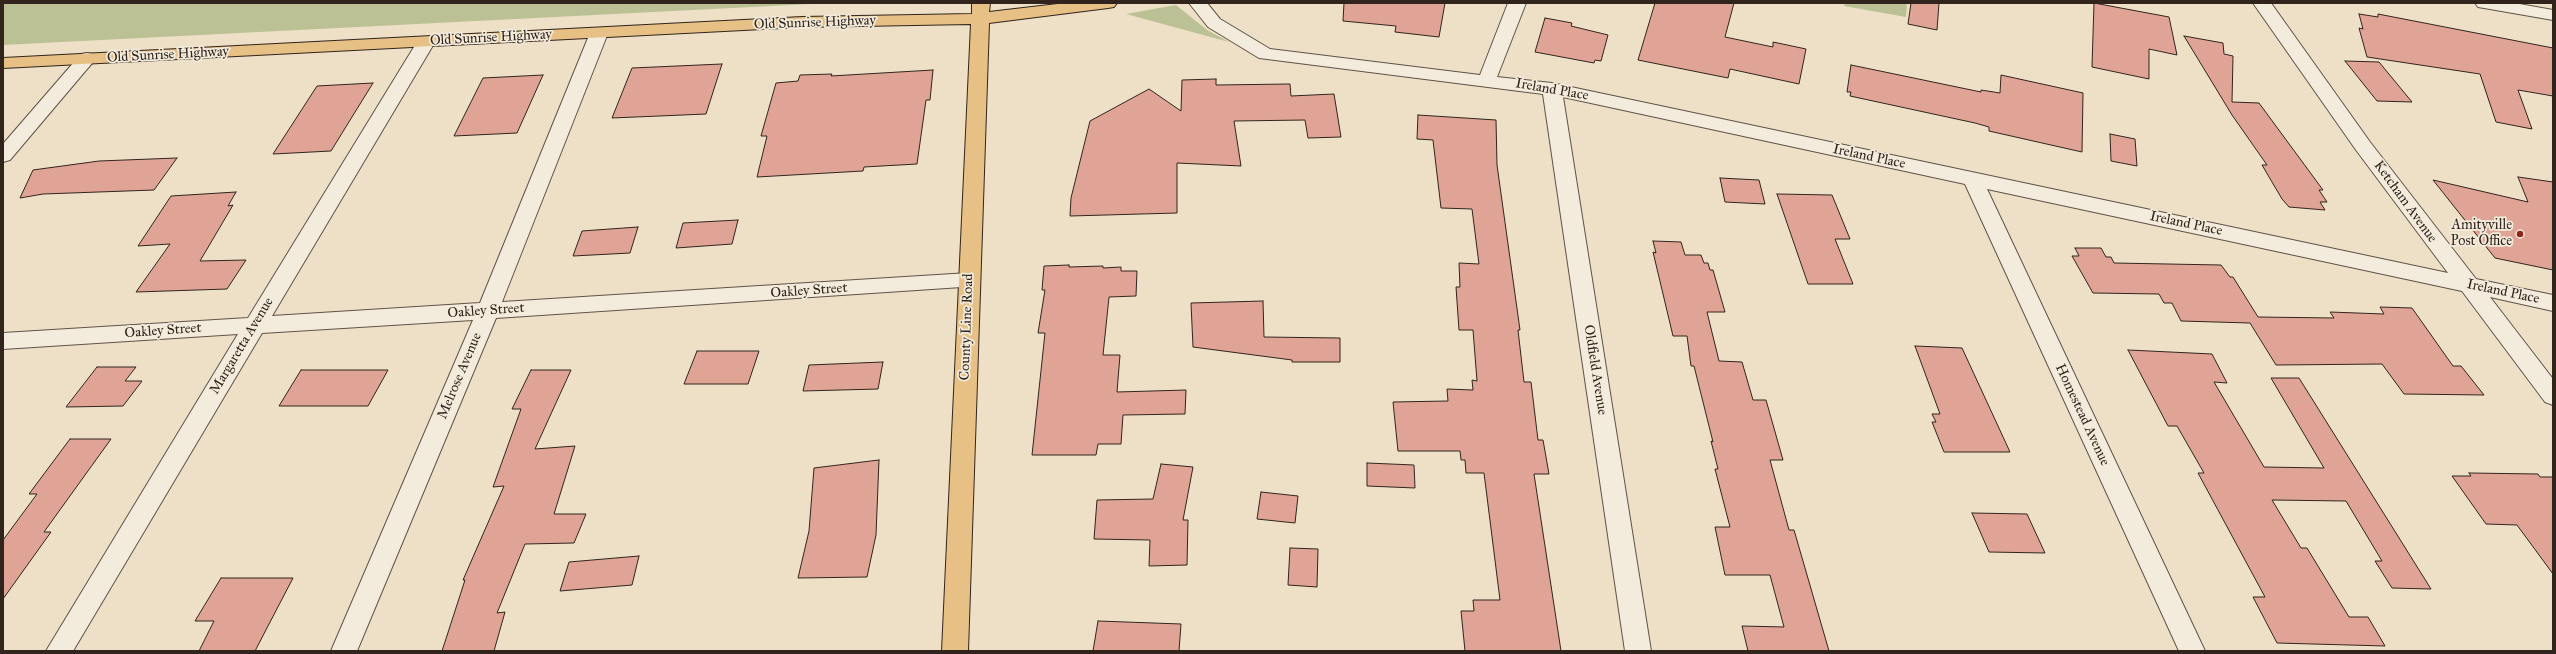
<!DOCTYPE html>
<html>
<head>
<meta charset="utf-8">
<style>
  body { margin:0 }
  #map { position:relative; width:2556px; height:654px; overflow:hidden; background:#ede0c7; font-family:"IM FELL Great Primer",serif }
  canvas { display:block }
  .frame { position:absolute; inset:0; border:4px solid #31241d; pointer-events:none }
</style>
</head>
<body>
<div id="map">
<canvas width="2556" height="654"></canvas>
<div class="frame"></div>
</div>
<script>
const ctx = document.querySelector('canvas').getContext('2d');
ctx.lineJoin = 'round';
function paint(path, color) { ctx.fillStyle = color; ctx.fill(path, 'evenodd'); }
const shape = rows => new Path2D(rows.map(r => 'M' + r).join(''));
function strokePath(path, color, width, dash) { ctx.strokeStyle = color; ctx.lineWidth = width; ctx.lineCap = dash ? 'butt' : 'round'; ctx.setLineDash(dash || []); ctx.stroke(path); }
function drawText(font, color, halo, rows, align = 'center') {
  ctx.font = font + ' "IM FELL Great Primer",serif'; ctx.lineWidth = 3.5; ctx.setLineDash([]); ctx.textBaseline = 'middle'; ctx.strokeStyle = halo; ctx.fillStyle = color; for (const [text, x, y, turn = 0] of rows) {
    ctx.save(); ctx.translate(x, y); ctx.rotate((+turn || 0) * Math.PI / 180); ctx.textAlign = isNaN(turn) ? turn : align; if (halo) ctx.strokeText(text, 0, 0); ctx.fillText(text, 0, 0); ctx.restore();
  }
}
const green = shape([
  [3,3,831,3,3,45],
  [1845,3,1907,3,1906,17,1844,6],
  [1176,5,1207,30,1229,42,1126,14]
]);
const building = shape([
  [1344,3,1445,3,1439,37,1395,32,1396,26,1343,21,1344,3],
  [1655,3,1734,3,1725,37,1773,47,1773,42,1806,49,1799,84,1730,69,1728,78,1638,60,1655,3],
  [1911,3,1939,3,1937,30,1908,24,1911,3],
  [2094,3,2169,17,2177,55,2149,49,2149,79,2092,67,2094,3],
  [2359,14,2378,17,2378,14,2553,48,2553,96,2518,90,2532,129,2496,122,2480,74,2367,57,2359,28,2363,29,2359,14],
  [1545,18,1572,23,1571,26,1608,35,1601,61,1595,60,1594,63,1535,52,1545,18],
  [2184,36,2223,43,2224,54,2233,56,2232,102,2259,103,2323,190,2319,190,2327,202,2320,202,2325,210,2289,207,2282,199,2262,165,2267,165,2232,115,2184,36],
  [2345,61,2379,62,2412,102,2377,101,2345,61],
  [722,64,706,114,612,118,632,68,722,64],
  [1851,65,1981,92,1981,90,2000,93,2001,75,2083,93,2082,152,1989,131,1989,127,1975,123,1850,96,1851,92,1847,92,1851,65],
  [933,70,930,100,926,100,917,164,864,167,863,171,757,177,767,136,761,136,776,83,798,81,800,75,832,74,831,76,933,70],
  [543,75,517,133,454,136,483,78,543,75],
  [1216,79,1216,85,1290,84,1291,96,1334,94,1341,137,1308,138,1305,120,1234,121,1241,166,1177,163,1177,213,1070,216,1071,198,1090,121,1149,89,1181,111,1182,80,1216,79],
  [373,83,331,151,273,154,317,86,373,83],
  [1418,115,1496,120,1497,165,1520,330,1518,330,1524,382,1531,382,1538,440,1543,440,1549,474,1534,474,1561,651,1465,651,1461,611,1474,611,1473,600,1500,600,1484,473,1466,473,1465,460,1461,460,1460,451,1398,451,1393,402,1448,401,1447,389,1473,390,1472,380,1477,381,1473,330,1459,330,1456,287,1460,287,1459,263,1479,264,1472,209,1441,208,1433,140,1417,139,1418,115],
  [2110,134,2135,139,2137,166,2111,161,2110,134],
  [177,158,154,190,43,194,20,198,33,170,99,161,177,158],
  [2518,177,2553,182,2553,270,2495,258,2433,180,2528,202,2518,177],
  [1720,178,1759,180,1765,204,1725,202,1720,178],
  [236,192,228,206,233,205,200,261,246,260,227,289,136,292,170,244,138,246,171,196,236,192],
  [1777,194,1832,195,1850,239,1835,239,1853,284,1808,284,1777,194],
  [738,220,732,244,676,248,683,223,738,220],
  [638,227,630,253,573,256,582,231,638,227],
  [1653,241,1681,242,1685,255,1701,255,1704,263,1708,263,1710,270,1713,270,1725,312,1707,312,1719,361,1742,362,1753,400,1766,400,1783,460,1770,460,1789,530,1794,530,1829,651,1748,651,1742,626,1784,627,1770,575,1725,575,1715,527,1730,527,1715,469,1718,469,1711,441,1713,442,1694,366,1691,366,1687,336,1673,336,1653,252,1656,253,1653,241],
  [2075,248,2101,248,2106,257,2111,257,2114,263,2221,265,2230,277,2233,277,2258,317,2334,318,2330,312,2384,314,2380,307,2412,308,2453,366,2461,366,2484,395,2404,394,2382,364,2276,365,2250,323,2181,321,2172,303,2164,303,2159,294,2093,293,2072,256,2079,256,2075,248],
  [1069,265,1069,267,1103,266,1103,268,1121,267,1121,271,1137,271,1136,296,1109,297,1103,355,1120,355,1117,392,1186,390,1185,414,1123,415,1121,444,1098,444,1096,455,1032,455,1045,333,1038,333,1045,290,1042,290,1044,266,1069,265],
  [1263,301,1264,337,1340,338,1340,362,1292,362,1292,360,1193,347,1191,303,1263,301],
  [1915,346,1962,348,2010,452,1944,452,1932,422,1936,422,1932,414,1940,414,1915,346],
  [2128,350,2212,354,2227,383,2214,382,2264,467,2324,468,2271,378,2299,378,2431,589,2392,588,2375,561,2382,561,2346,501,2272,500,2301,548,2307,548,2349,617,2368,617,2385,646,2277,643,2253,597,2265,597,2198,473,2204,473,2177,426,2168,426,2128,350],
  [697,351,759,351,748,384,684,384,697,351],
  [883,362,878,389,803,391,809,365,883,362],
  [97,367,136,367,125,381,142,381,123,406,66,407,97,367],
  [301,370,388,370,368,406,279,406,301,370],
  [531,370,571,370,535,449,575,446,554,514,586,514,574,543,525,544,497,613,505,612,494,651,442,651,465,580,463,580,504,486,493,487,521,409,512,409,531,370],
  [70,439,111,439,44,532,51,532,3,599,3,540,37,494,29,494,70,439],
  [879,460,876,535,867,577,798,578,809,531,814,468,879,460],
  [1367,463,1414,465,1415,488,1367,486,1367,463],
  [1161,464,1193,467,1183,520,1188,520,1187,565,1149,566,1150,540,1094,539,1097,500,1153,499,1161,464],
  [2469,473,2538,474,2540,477,2553,477,2553,574,2517,525,2486,524,2452,476,2471,476,2469,473],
  [1261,492,1298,496,1295,523,1257,519,1261,492],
  [1972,513,2027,514,2045,553,1989,552,1972,513],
  [1290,548,1318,549,1317,587,1288,585,1290,548],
  [639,556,632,585,560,591,569,562,639,556],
  [221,578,293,578,255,651,199,651,214,621,195,621,221,578],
  [1098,621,1181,624,1179,651,1093,651,1098,621]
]);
const minor = shape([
  [1189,3,1207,3,1220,19,1270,49,1480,75,1508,3,1526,3,1497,77,1552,83,2448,273,2356,150,2253,3,2271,3,2370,142,2476,279,2553,295,2553,311,2490,297,2553,379,2553,405,2545,402,2462,291,1987,189,2205,651,2179,651,1965,184,1563,97,1651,651,1625,651,1543,94,1259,58,1208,27,1189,3],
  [2475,3,2514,3,2553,10,2553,20,2484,8,2478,7,2475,3],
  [599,28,605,29,608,33,502,302,969,273,977,276,980,281,977,286,496,318,357,651,331,651,473,320,262,333,73,651,46,651,238,334,3,349,3,333,248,318,417,42,420,38,426,37,432,38,435,42,272,316,480,303,590,33,593,29,599,28],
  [87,53,93,54,96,58,93,62,10,160,3,162,3,144,81,54,87,53]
]);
const major = shape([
  [972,3,990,3,989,12,1066,3,1117,3,1114,7,1108,8,989,23,968,651,942,651,971,24,802,27,3,68,3,58,802,17,972,14,972,3]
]);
const markers = [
  [2520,234,4,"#8f2418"]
];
const streetNames = [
  ["Old Sunrise Highway",815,23,-2],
  ["Old Sunrise Highway",491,38,-3],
  ["Old Sunrise Highway",168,55,-3],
  ["Ireland Place",1552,90,10],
  ["Ireland Place",1869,157,12],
  ["Ketcham Avenue",2405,202,54],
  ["Ireland Place",2186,224,12],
  ["Oakley Street",809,291,-4],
  ["Ireland Place",2503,292,12],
  ["Oakley Street",486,311,-4],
  ["County Line Road",967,327,-88],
  ["Oakley Street",163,331,-4],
  ["Margaretta Avenue",242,346,-59],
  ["Oldfield Avenue",1595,370,81],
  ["Melrose Avenue",460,376,-67],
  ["Homestead Avenue",2082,415,65]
];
const poiNames = [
  ["Amityville",2512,226],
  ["Post Office",2512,242]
];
paint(green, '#bbc194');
paint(building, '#dfa495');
strokePath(building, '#31241d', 1);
strokePath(minor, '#605348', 2);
strokePath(major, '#31241d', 2);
paint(minor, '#f3ebdb');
paint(major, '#e6c084');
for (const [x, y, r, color] of markers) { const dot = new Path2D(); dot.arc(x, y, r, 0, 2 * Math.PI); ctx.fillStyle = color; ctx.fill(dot); strokePath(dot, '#f3ebdb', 1.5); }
drawText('14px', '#31241d', '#f3ebdb', streetNames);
drawText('14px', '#31241d', '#f3ebdb', poiNames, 'right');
</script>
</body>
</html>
